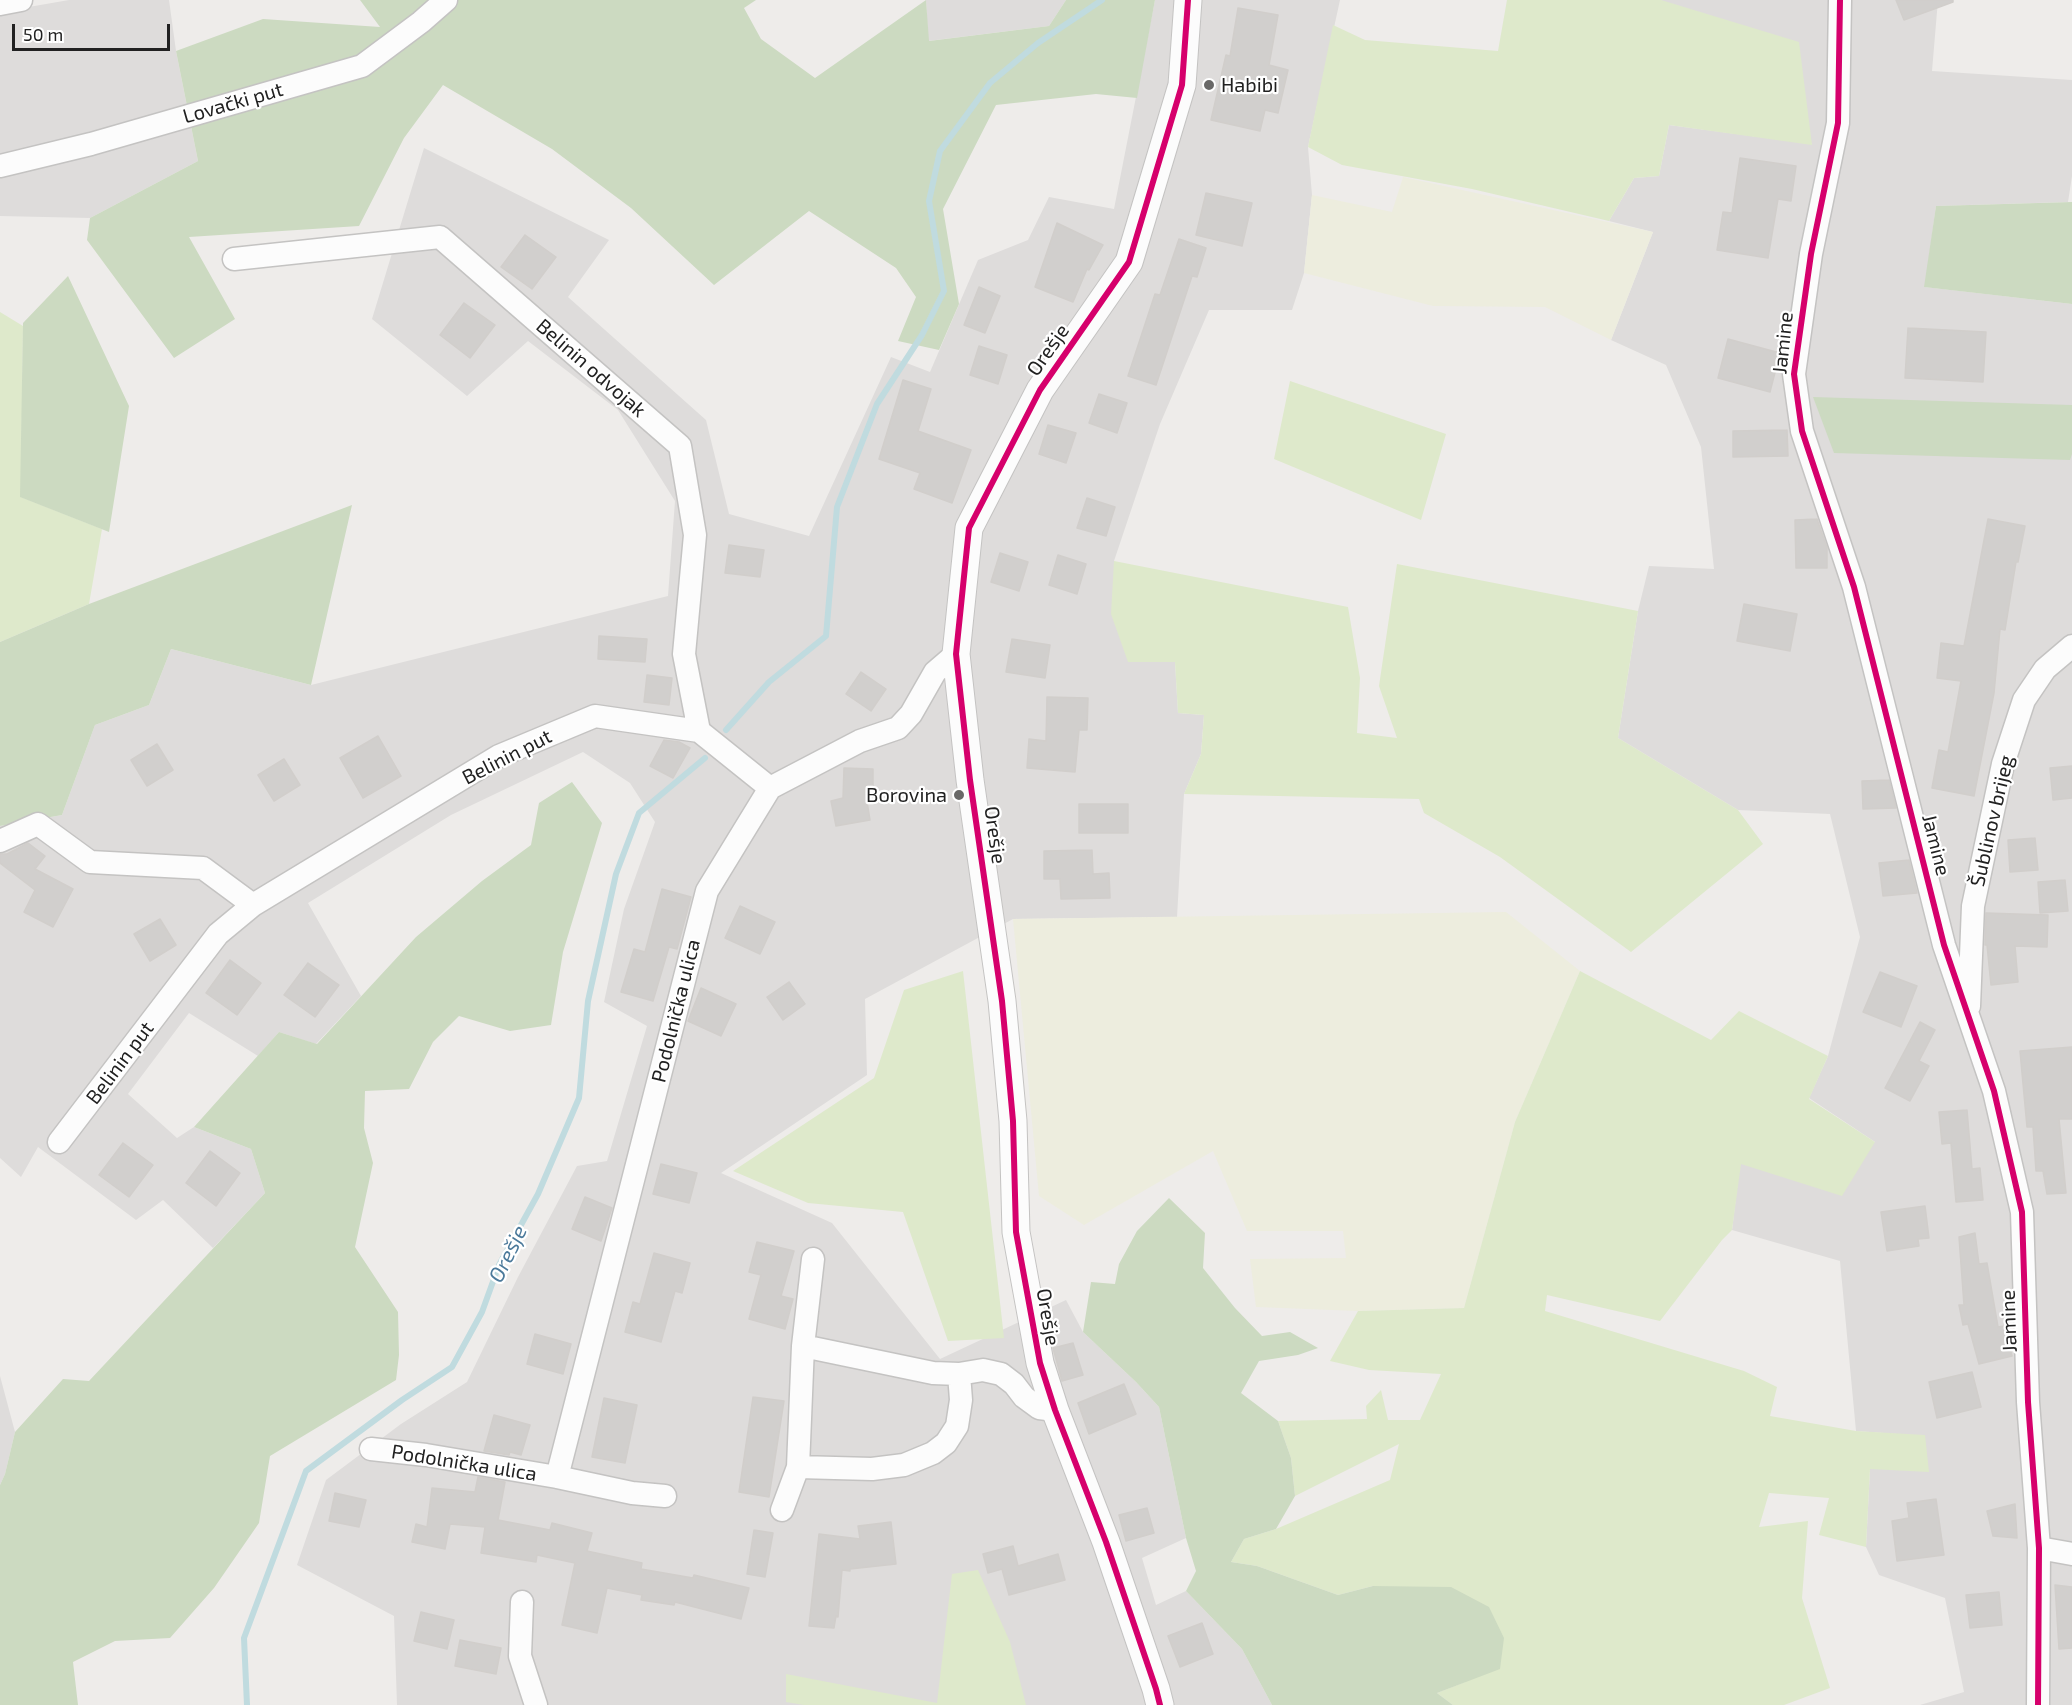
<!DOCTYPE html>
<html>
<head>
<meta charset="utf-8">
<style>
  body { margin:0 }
  #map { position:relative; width:2072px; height:1705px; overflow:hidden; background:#eeecea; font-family:"Exo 2",sans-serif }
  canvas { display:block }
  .scale { position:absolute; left:12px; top:24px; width:158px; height:27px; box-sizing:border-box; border:3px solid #212121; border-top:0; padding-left:8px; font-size:18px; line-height:21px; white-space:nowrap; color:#212121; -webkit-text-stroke:4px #fff; paint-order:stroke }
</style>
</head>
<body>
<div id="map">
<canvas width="2072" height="1705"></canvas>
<div class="scale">50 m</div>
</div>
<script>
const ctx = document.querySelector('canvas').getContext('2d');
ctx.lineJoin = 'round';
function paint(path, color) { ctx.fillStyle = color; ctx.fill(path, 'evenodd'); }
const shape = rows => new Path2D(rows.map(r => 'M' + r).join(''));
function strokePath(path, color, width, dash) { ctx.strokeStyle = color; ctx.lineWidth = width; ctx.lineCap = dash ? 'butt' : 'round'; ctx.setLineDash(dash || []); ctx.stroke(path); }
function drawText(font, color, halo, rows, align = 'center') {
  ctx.font = font + ' "Exo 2",sans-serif'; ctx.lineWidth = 4.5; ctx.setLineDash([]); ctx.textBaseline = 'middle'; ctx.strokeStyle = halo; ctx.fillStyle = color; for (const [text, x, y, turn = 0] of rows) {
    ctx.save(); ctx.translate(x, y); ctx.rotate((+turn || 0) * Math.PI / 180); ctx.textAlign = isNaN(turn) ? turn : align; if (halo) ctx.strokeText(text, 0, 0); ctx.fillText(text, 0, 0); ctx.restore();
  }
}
const residential = shape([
  [69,0,169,0,176,51,198,161,90,218,0,216,0,12],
  [926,0,1066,0,1049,26,928,41],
  [1155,0,1340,0,1308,147,1312,195,1304,273,1292,310,1209,310,1160,424,1114,561,1175,662,1178,713,1204,715,1201,754,1184,794,1177,917,1013,919,865,999,867,1075,721,1173,832,1223,940,1359,1066,1300,1083,1332,1136,1382,1159,1407,1186,1538,1142,1558,1156,1605,1186,1591,1242,1649,1272,1705,397,1705,394,1616,297,1565,326,1480,401,1424,467,1382,518,1277,577,1166,607,1161,647,1026,604,1002,624,909,655,822,630,783,583,752,451,815,308,903,361,996,316,1044,279,1032,258,1056,189,1013,128,1094,177,1138,194,1127,251,1149,265,1193,213,1248,163,1200,136,1220,38,1147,21,1177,0,1158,0,826,62,815,95,725,149,705,171,649,311,685,668,596,675,501,618,410,528,341,467,396,372,319,424,148,609,240,568,297,706,420,729,514,809,536,891,357,930,372,978,260,1028,240,1049,197,1114,209],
  [1661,0,1938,0,1932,71,2072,80,2072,176,2068,202,1936,206,1925,287,2072,304,2072,1705,1920,1705,1964,1692,1945,1598,1879,1575,1866,1547,1870,1469,1925,1436,1856,1431,1840,1261,1732,1230,1740,1164,1875,1142,1809,1098,1828,1056,1860,937,1830,814,1738,810,1618,738,1638,611,1649,566,1714,569,1701,447,1666,365,1611,340,1653,232,1609,221,1634,178,1659,176,1669,125,1812,144],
  [0,1376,15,1432,5,1474,0,1485]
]);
const farmland = shape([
  [1403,177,1653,232,1611,340,1545,307,1433,306,1304,273,1312,195,1392,212],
  [1506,912,1580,971,1515,1122,1464,1308,1358,1311,1256,1307,1250,1259,1346,1258,1343,1231,1247,1231,1213,1151,1084,1225,1039,1196,1013,919]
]);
const grass = shape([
  [1507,0,1661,0,1799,42,1812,145,1669,125,1659,176,1634,178,1609,221,1472,189,1342,165,1308,147,1333,25,1365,40,1498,51],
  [0,312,23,326,21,497,102,529,89,604,0,642],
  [1290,381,1446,434,1421,520,1274,459],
  [1114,561,1348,607,1360,678,1357,733,1397,738,1379,686,1397,564,1638,611,1618,738,1738,810,1763,844,1631,952,1500,857,1424,813,1419,799,1184,794,1201,754,1204,715,1178,713,1175,662,1128,662,1111,614],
  [963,971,1004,1338,948,1341,903,1212,808,1203,733,1171,874,1078,904,990],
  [1580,971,1711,1040,1739,1011,1828,1056,1809,1099,1875,1142,1842,1196,1741,1164,1732,1230,1722,1240,1660,1321,1547,1295,1545,1311,1744,1371,1777,1387,1770,1416,1856,1431,1925,1435,1929,1472,1870,1469,1866,1547,1819,1535,1829,1498,1769,1493,1759,1527,1808,1521,1802,1598,1830,1688,1784,1705,1453,1705,1437,1693,1465,1682,1373,1586,1338,1595,1257,1566,1231,1562,1244,1539,1276,1529,1390,1480,1399,1444,1295,1496,1291,1458,1278,1421,1367,1419,1366,1406,1381,1390,1388,1420,1420,1420,1441,1374,1369,1370,1330,1361,1358,1311,1464,1308,1515,1122],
  [978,1570,1010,1642,1026,1705,804,1705,786,1702,786,1674,937,1703,952,1574]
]);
const forest = shape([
  [360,0,756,0,744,8,761,39,815,78,926,0,929,41,1049,26,1066,0,1155,0,1137,98,1096,94,996,105,943,209,959,304,939,350,898,341,916,297,896,268,809,211,714,285,631,208,552,149,443,85,404,138,359,226,189,237,235,319,174,358,87,240,90,218,198,161,176,51,263,19,380,27],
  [2072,202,2072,304,1924,287,1936,206],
  [68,276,129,406,109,532,20,497,23,323],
  [1813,397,2072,405,2072,454,2070,460,1834,453],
  [352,505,311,685,171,649,149,705,95,725,62,815,0,826,0,642,89,604],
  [572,782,602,823,563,952,551,1025,510,1031,459,1016,433,1042,409,1089,365,1091,364,1128,373,1163,355,1247,398,1312,399,1355,396,1380,270,1456,259,1523,214,1588,170,1638,115,1641,73,1662,78,1705,0,1705,0,1485,5,1474,15,1432,63,1379,89,1381,265,1193,251,1149,194,1127,279,1032,317,1044,416,937,482,881,531,845,539,803],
  [1169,1198,1205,1233,1203,1268,1235,1308,1262,1336,1290,1332,1318,1348,1298,1355,1259,1361,1241,1393,1278,1421,1291,1458,1295,1496,1276,1529,1244,1539,1231,1562,1257,1566,1338,1595,1373,1586,1451,1587,1489,1607,1504,1638,1500,1669,1437,1693,1453,1705,1272,1705,1242,1649,1186,1591,1196,1571,1186,1538,1159,1407,1136,1382,1083,1332,1091,1282,1115,1284,1119,1264,1137,1231]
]);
const stream = shape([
  [726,730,769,682,826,636,837,507,877,404,922,335,944,291,929,201,940,151,990,83,1038,43,1102,0],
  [247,1705,244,1638,306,1471,402,1400,452,1367,482,1312,499,1265,538,1194,579,1098,588,1001,616,874,639,813,705,758]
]);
const building = shape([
  [1896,0,1953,0,1953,2,1904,20,1896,0],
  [1238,8,1278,15,1269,65,1288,70,1278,113,1265,110,1260,131,1211,120,1226,55,1230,56,1238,8],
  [1740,158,1796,166,1791,201,1778,199,1768,258,1717,250,1723,212,1732,213,1740,158],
  [1206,193,1252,203,1242,246,1196,235,1206,193],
  [1057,223,1103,245,1089,270,1087,269,1073,302,1035,287,1057,223],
  [525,235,556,257,532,289,501,267,525,235],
  [1179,239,1206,248,1197,277,1192,276,1156,385,1128,376,1155,294,1160,295,1179,239],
  [979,287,1000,296,985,333,964,325,979,287],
  [464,303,495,325,470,358,440,335,464,303],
  [1908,328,1986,332,1983,382,1905,378,1908,328],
  [1728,339,1780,353,1770,392,1718,378,1728,339],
  [979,346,1007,355,998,384,970,375,979,346],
  [903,380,931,389,918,431,971,450,952,503,914,489,920,473,879,459,903,380],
  [1099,394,1127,403,1117,433,1089,423,1099,394],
  [1048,425,1076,433,1066,463,1039,454,1048,425],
  [1787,430,1788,456,1733,457,1733,431,1787,430],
  [1087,498,1115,507,1106,536,1077,528,1087,498],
  [1817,519,1827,548,1827,568,1796,568,1795,520,1817,519],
  [1988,519,2025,526,2018,562,2016,562,2005,630,2000,629,1994,693,1974,796,1932,788,1939,750,1948,752,1961,681,1937,678,1941,643,1964,646,1988,519],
  [729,545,764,550,760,577,725,573,729,545],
  [1000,553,1028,562,1019,591,991,582,1000,553],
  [1058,555,1086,564,1077,594,1049,585,1058,555],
  [1744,604,1797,614,1790,651,1737,641,1744,604],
  [599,636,647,639,645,662,598,659,599,636],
  [1012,639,1050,645,1045,678,1006,672,1012,639],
  [861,672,886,689,871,711,846,694,861,672],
  [647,675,672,678,669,705,644,702,647,675],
  [1047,697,1088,698,1087,730,1079,730,1075,772,1027,768,1029,739,1046,741,1047,697],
  [378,736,401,776,363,798,340,758,378,736],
  [664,740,679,742,690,748,673,778,650,766,664,740],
  [157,744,173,770,147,786,131,760,157,744],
  [284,759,300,785,274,801,258,775,284,759],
  [2072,766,2072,798,2053,800,2050,768,2072,766],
  [844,768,873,769,873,790,865,789,870,820,836,826,831,801,843,798,844,768],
  [1889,780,1896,808,1863,809,1862,781,1889,780],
  [1079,804,1128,804,1128,833,1079,833,1079,804],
  [2035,838,2038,870,2010,872,2008,840,2035,838],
  [28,843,45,856,35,869,73,889,53,927,24,912,35,890,0,863,0,854,7,854,28,843],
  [1092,850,1093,874,1109,873,1110,898,1061,899,1060,879,1044,879,1044,851,1092,850],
  [1909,860,1917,893,1883,896,1879,863,1909,860],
  [2065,880,2068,911,2040,913,2038,882,2065,880],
  [662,889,691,897,677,949,669,947,653,1001,621,992,634,949,645,952,662,889],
  [740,906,775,922,760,954,725,938,740,906],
  [1986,913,2048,915,2047,947,2015,946,2018,982,1991,985,1987,945,1985,945,1986,913],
  [160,919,176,945,150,961,134,934,160,919],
  [230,960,261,983,237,1015,206,993,230,960],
  [308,963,339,985,315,1017,284,995,308,963],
  [1880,972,1917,986,1901,1027,1863,1012,1880,972],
  [789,982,805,1004,783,1020,767,997,789,982],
  [701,988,736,1004,721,1036,688,1021,701,988],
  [1920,1022,1935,1030,1919,1061,1929,1066,1910,1101,1885,1088,1920,1022],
  [2072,1047,2072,1119,2059,1119,2066,1193,2047,1194,2043,1171,2036,1171,2033,1127,2027,1127,2020,1051,2072,1047],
  [1967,1110,1972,1169,1980,1168,1983,1200,1956,1202,1951,1143,1942,1144,1939,1112,1967,1110],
  [123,1143,153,1165,129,1197,99,1175,123,1143],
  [210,1151,240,1173,216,1206,186,1183,210,1151],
  [661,1164,697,1173,689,1203,653,1194,661,1164],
  [585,1197,612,1208,601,1241,572,1229,585,1197],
  [1925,1206,1929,1238,1918,1239,1919,1246,1887,1251,1881,1212,1925,1206],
  [1975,1233,1979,1264,1987,1263,1998,1327,2004,1326,2012,1356,1979,1364,1968,1324,1963,1325,1959,1305,1964,1305,1959,1237,1975,1233],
  [757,1242,794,1251,781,1296,793,1299,785,1329,749,1319,761,1275,749,1272,757,1242],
  [654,1253,690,1263,682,1293,675,1291,661,1342,625,1332,633,1302,640,1304,654,1253],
  [535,1334,571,1344,563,1374,527,1364,535,1334],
  [1073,1343,1083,1375,1062,1381,1053,1348,1073,1343],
  [1972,1372,1981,1407,1937,1418,1929,1382,1972,1372],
  [1124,1384,1136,1414,1089,1434,1078,1403,1124,1384],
  [753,1397,784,1401,769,1497,739,1492,753,1397],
  [604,1398,637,1405,625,1463,592,1457,604,1398],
  [494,1415,530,1425,521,1455,510,1452,509,1455,484,1451,494,1415],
  [478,1477,505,1482,498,1520,550,1530,552,1523,592,1533,587,1551,642,1563,641,1569,693,1578,694,1575,749,1588,741,1619,675,1602,674,1605,641,1600,642,1595,607,1588,597,1633,562,1625,575,1563,537,1555,536,1562,481,1553,485,1527,450,1524,445,1549,412,1542,416,1524,427,1527,432,1488,475,1492,478,1477],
  [335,1493,366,1500,359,1527,329,1521,335,1493],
  [1936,1499,1944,1555,1897,1561,1892,1521,1909,1518,1907,1503,1936,1499],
  [2015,1504,2017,1538,1993,1536,1987,1511,2015,1504],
  [1147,1508,1154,1533,1126,1541,1119,1515,1147,1508],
  [891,1522,896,1564,850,1569,850,1571,842,1570,838,1617,836,1616,834,1628,809,1626,819,1534,860,1539,858,1526,891,1522],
  [754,1530,773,1533,765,1577,747,1574,754,1530],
  [1013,1546,1018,1566,1058,1554,1065,1580,1009,1595,1002,1569,988,1573,983,1554,1013,1546],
  [2055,1585,2072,1587,2072,1648,2059,1649,2055,1585],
  [1999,1592,2002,1625,1970,1628,1966,1595,1999,1592],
  [421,1612,454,1620,447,1649,414,1641,421,1612],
  [1202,1623,1213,1654,1180,1667,1168,1636,1202,1623],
  [460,1640,501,1648,496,1674,455,1666,460,1640]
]);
const minor = shape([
  [1840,0,1838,123,1811,254,1794,374,1802,431,1854,587,1944,945,1994,1091,2022,1212,2028,1402,2039,1548,2038,1705],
  [0,4,21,0],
  [0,166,91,144,362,66,421,22,446,0],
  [234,259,440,237,680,446,695,535,684,654,699,731],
  [0,841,38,824,90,862,203,868,253,905],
  [1969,1006,1973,906,2003,764,2024,700,2045,669,2072,646],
  [59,1142,218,934,253,905,499,756,595,716,699,731,770,788],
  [803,1346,933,1373,959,1374,983,1370,1001,1374,1014,1384,1024,1397,1039,1408,1055,1410],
  [371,1449,426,1455,557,1477,632,1493,665,1496],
  [798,1467,872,1469,904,1465,933,1453,946,1443,957,1426,961,1400,959,1374],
  [557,1477,707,891,770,788,860,741,898,728,911,714,935,672,956,654],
  [782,1510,798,1467,803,1346,813,1259],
  [2039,1548,2072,1554],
  [522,1602,520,1656,536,1705]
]);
const tertiary = shape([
  [1160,1705,1156,1689,1106,1542,1055,1410,1040,1363,1016,1232,1013,1121,1002,1001,970,780,956,654,969,528,1040,390,1129,262,1182,85,1188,0]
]);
const cycleway = shape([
  [1840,0,1838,123,1811,254,1794,374,1802,431,1854,587,1944,945,1994,1091,2022,1212,2028,1402,2039,1548,2038,1705],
  [1160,1705,1156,1689,1106,1542,1055,1410,1040,1363,1016,1232,1013,1121,1002,1001,970,780,956,654,969,528,1040,390,1129,262,1182,85,1188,0]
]);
const markers = [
  [1209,85,6,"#696867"],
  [959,795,6,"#696867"]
];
const poiNames = [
  ["Habibi",1221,85],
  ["Borovina",947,795,"right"]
];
const streetNames = [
  ["Lovački put",233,103,-16],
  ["Jamine",1783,343,-84],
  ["Orešje",1048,350,-55],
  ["Belinin odvojak",591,368,41],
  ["Belinin put",507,757,-27],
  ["Šublinov brijeg",1992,821,-77],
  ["Orešje",995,835,82],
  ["Jamine",1936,845,76],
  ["Podolnička ulica",676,1011,-76],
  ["Belinin put",120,1063,-53],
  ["Orešje",1048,1317,80],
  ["Jamine",2009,1321,-92],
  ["Podolnička ulica",464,1463,9]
];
const waterNames = [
  ["Orešje",508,1254,-64]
];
paint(residential, '#dedcdb');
paint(farmland, '#ededde');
paint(grass, '#dee9cb');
paint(forest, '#ccdac1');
strokePath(stream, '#c0dbdf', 6);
paint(building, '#d1cfcd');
strokePath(building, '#d1cecb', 1.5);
strokePath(minor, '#c4c3c2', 25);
strokePath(tertiary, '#c4c3c2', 29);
strokePath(minor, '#fcfcfc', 22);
strokePath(tertiary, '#fcfcfc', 27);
strokePath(cycleway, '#d6006c', 6);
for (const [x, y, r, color] of markers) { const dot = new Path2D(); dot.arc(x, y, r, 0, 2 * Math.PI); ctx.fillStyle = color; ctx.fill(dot); strokePath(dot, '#fff', 2); }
drawText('20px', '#212121', '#fff', poiNames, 'left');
drawText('20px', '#212121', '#fff', streetNames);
drawText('italic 21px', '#4c7a9b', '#fff', waterNames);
</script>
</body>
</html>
